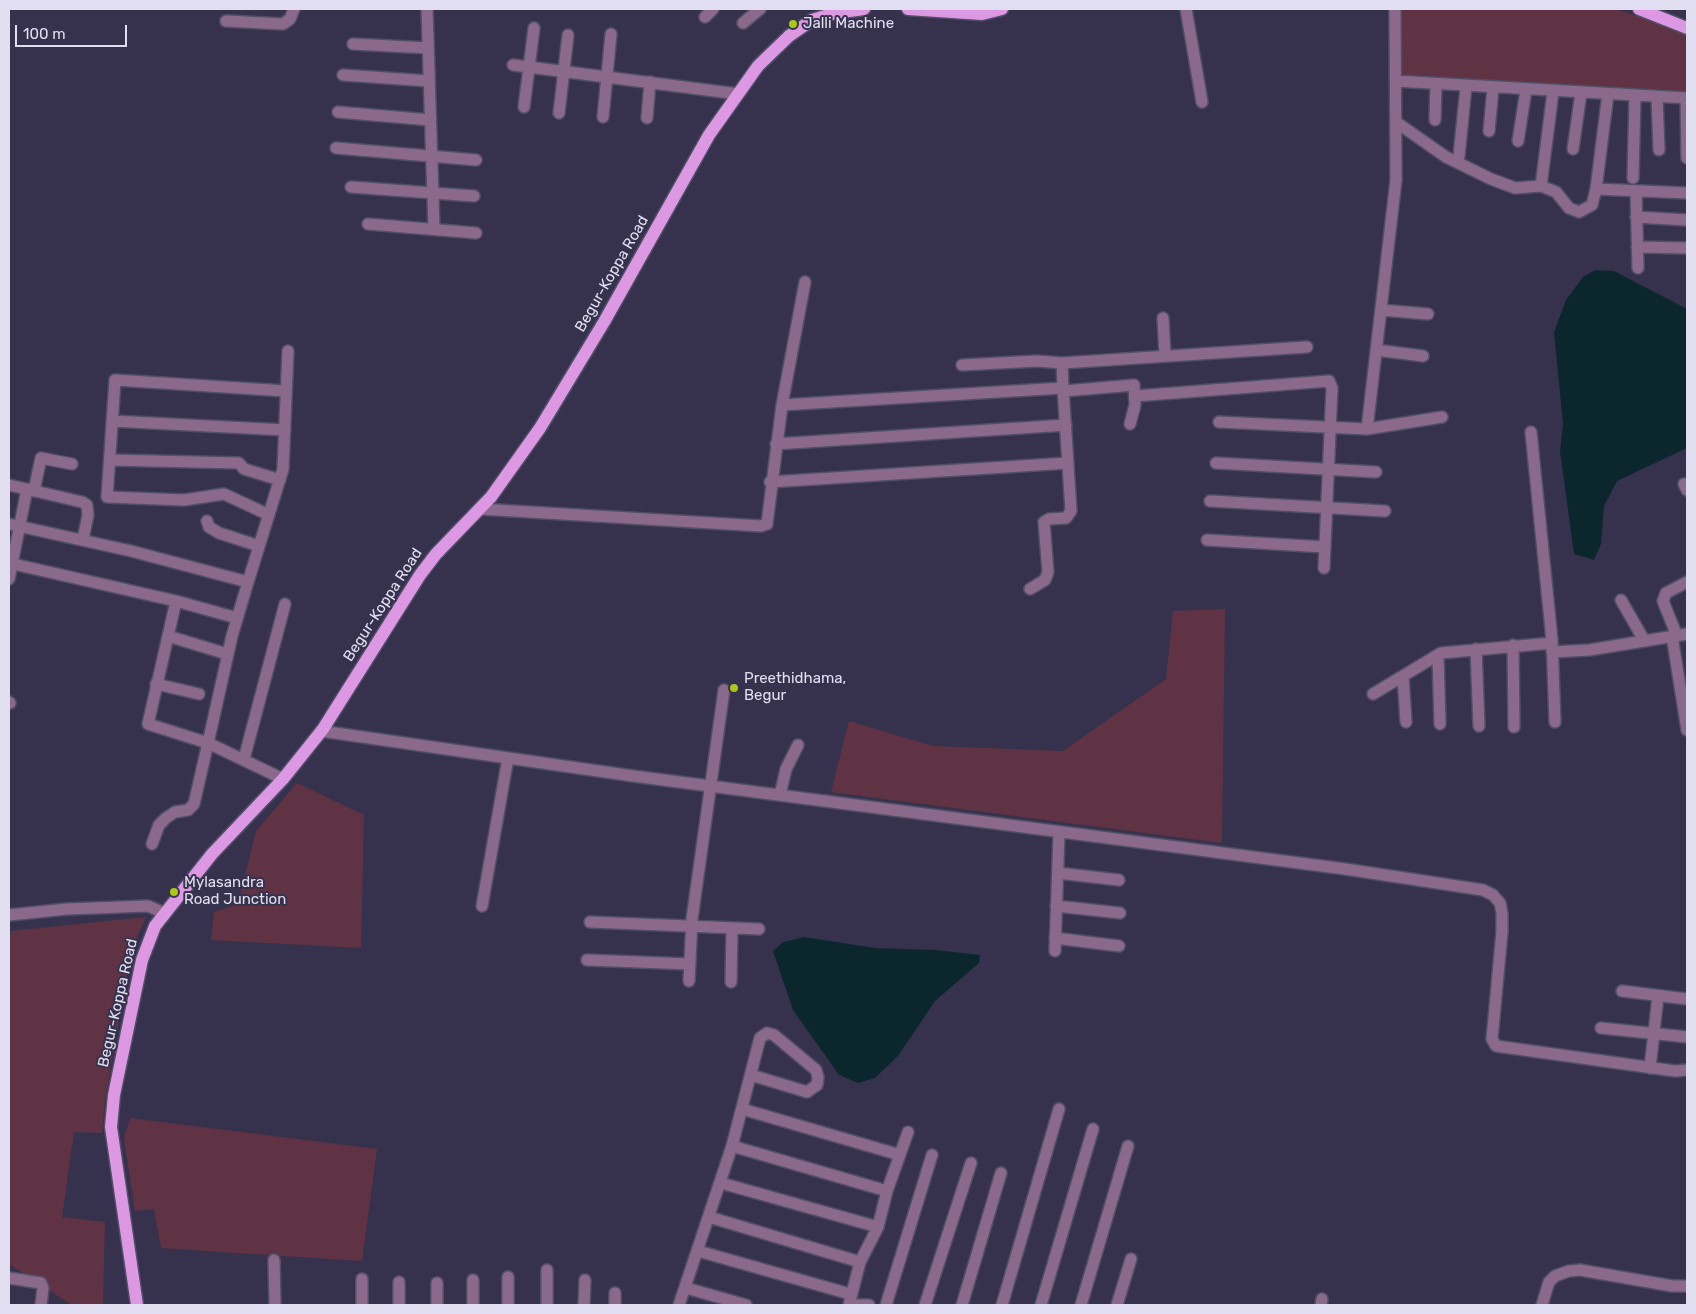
<!DOCTYPE html>
<html>
<head>
<meta charset="utf-8">
<style>
  body { margin:0 }
  #map { position:relative; width:1696px; height:1314px; overflow:hidden; background:#36324e; font-family:Rubik,sans-serif }
  canvas { display:block }
  .frame { position:absolute; inset:0; border:10px solid #e0def0; pointer-events:none }
  .scale { position:absolute; left:15px; top:25px; width:112px; height:22px; box-sizing:border-box; border:2px solid #e0def0; border-top:0; padding-left:6px; font-size:15px; line-height:18px; white-space:nowrap; color:#e0def0; -webkit-text-stroke:4px #36324e; paint-order:stroke }
</style>
</head>
<body>
<div id="map">
<canvas width="1696" height="1314"></canvas>
<div class="frame"></div>
<div class="scale">100 m</div>
</div>
<script>
const ctx = document.querySelector('canvas').getContext('2d');
ctx.lineJoin = 'round';
function paint(path, color) { ctx.fillStyle = color; ctx.fill(path, 'evenodd'); }
const shape = rows => new Path2D(rows.map(r => 'M' + r).join(''));
function strokePath(path, color, width, dash) { ctx.strokeStyle = color; ctx.lineWidth = width; ctx.lineCap = dash ? 'butt' : 'round'; ctx.setLineDash(dash || []); ctx.stroke(path); }
function drawText(font, color, halo, rows, align = 'center') {
  ctx.font = font + ' Rubik,sans-serif'; ctx.lineWidth = 4; ctx.setLineDash([]); ctx.textBaseline = 'middle'; ctx.strokeStyle = halo; ctx.fillStyle = color; for (const [text, x, y, turn = 0] of rows) {
    ctx.save(); ctx.translate(x, y); ctx.rotate((+turn || 0) * Math.PI / 180); ctx.textAlign = isNaN(turn) ? turn : align; if (halo) ctx.strokeText(text, 0, 0); ctx.fillText(text, 0, 0); ctx.restore();
  }
}
const green = shape([
  [1399,9,1616,9,1687,33,1687,95,1404,79,1398,70],
  [1225,609,1222,843,831,792,849,721,933,746,1063,751,1166,679,1173,611],
  [297,783,364,815,361,948,211,940,214,912,238,904,256,831],
  [146,917,131,951,105,1100,102,1133,74,1132,62,1217,105,1222,103,1305,72,1305,9,1264,9,941,11,931],
  [130,1118,377,1149,362,1261,161,1248,154,1209,135,1211,124,1138]
]);
const water = shape([
  [1595,270,1614,271,1687,309,1687,448,1617,481,1604,506,1601,544,1594,560,1574,554,1560,451,1563,424,1554,332,1566,300,1583,277],
  [804,937,875,948,936,950,980,955,979,963,935,1001,898,1056,875,1078,858,1083,839,1075,793,1010,773,951,783,942]
]);
const minor = shape([
  [427,9,434,229],
  [1186,9,1202,102],
  [705,17,713,9],
  [226,21,283,24,290,19,294,9],
  [743,23,760,9],
  [353,44,428,48],
  [513,65,738,94],
  [343,75,429,81],
  [1396,81,1687,98],
  [1657,97,1659,150],
  [1686,98,1687,158],
  [524,107,534,28],
  [338,112,430,120],
  [559,113,568,35],
  [603,117,611,34],
  [647,118,650,82],
  [1435,120,1436,85],
  [1396,122,1446,157,1491,179,1515,188,1541,186,1556,192,1569,208,1579,212,1592,205,1596,189,1687,193],
  [1489,131,1493,88],
  [1518,141,1526,90],
  [336,148,476,160],
  [1573,149,1581,93],
  [1459,156,1466,87],
  [1633,178,1635,96],
  [1541,186,1553,92],
  [351,187,474,196],
  [1596,189,1608,94],
  [1636,191,1638,268],
  [1636,217,1687,220],
  [368,224,476,233],
  [1637,247,1687,248],
  [1381,310,1428,314],
  [1163,318,1165,356],
  [1376,350,1423,356],
  [1062,363,1307,347],
  [962,365,1037,361,1062,363,1063,388],
  [1064,391,1134,385,1135,405,1130,424],
  [1135,396,1329,381,1332,388,1324,568],
  [782,405,1063,388,1071,511,1066,518,1049,519,1044,522,1048,572,1045,580,1030,589],
  [112,421,285,430],
  [1219,422,1367,429,1442,417],
  [1367,429,1396,180,1395,9],
  [1531,432,1552,640,1555,722],
  [776,444,1066,425],
  [110,460,239,463,244,469,280,480],
  [1216,463,1376,472],
  [770,482,1068,463],
  [1684,484,1687,490],
  [9,485,82,502,87,505,88,515,83,539],
  [34,491,41,458,72,464],
  [1210,501,1385,511],
  [480,509,761,526,767,524,782,405,805,282],
  [269,515,224,494,184,500,107,497,115,380,286,391],
  [207,521,209,527,219,533,259,546],
  [9,524,131,551,248,582,232,636,208,743,283,779],
  [1207,540,1325,547],
  [9,563,176,601],
  [9,579,27,489],
  [248,582,283,469,288,351],
  [1621,600,1644,640],
  [168,636,227,654],
  [1672,636,1687,730],
  [1677,636,1663,601,1666,593,1687,582],
  [1513,645,1514,727],
  [1476,649,1479,726],
  [1552,652,1589,650,1687,634],
  [1438,655,1440,724],
  [1403,676,1406,722],
  [156,684,199,694],
  [1373,694,1441,653,1552,643],
  [9,702,10,703],
  [321,731,633,776,1345,869,1483,890,1493,895,1500,903,1502,913,1502,932,1492,1039,1496,1046,1675,1071,1687,1070],
  [244,759,285,604],
  [780,795,786,769,798,745],
  [152,844,159,825,166,818,175,812,188,810,194,804,208,743,148,724,176,601,237,618],
  [1058,873,1119,880],
  [482,906,508,758],
  [1056,906,1120,913],
  [9,915,67,909,148,906,164,913],
  [590,922,759,929],
  [1055,938,1119,946],
  [1055,951,1059,833],
  [587,960,690,964],
  [689,981,692,919,724,690],
  [731,982,732,928],
  [1622,991,1687,999],
  [1601,1028,1687,1037],
  [1650,1068,1658,996],
  [742,1109,900,1155],
  [732,1146,887,1191],
  [721,1183,878,1227],
  [709,1217,860,1262],
  [698,1251,850,1294],
  [274,1260,275,1305],
  [547,1270,547,1305],
  [508,1277,508,1305],
  [9,1278,41,1283,43,1288,41,1305],
  [686,1288,746,1305],
  [615,1293,615,1305],
  [362,1305,362,1279],
  [399,1305,399,1282],
  [437,1305,437,1283],
  [473,1305,473,1280],
  [584,1305,585,1280],
  [679,1305,732,1146,760,1038,767,1033,774,1035,816,1070,818,1077,817,1085,807,1092,751,1075],
  [849,1305,860,1262,878,1227,887,1191,908,1132],
  [854,1305,869,1305],
  [886,1305,932,1155],
  [925,1305,971,1163],
  [962,1305,1001,1173],
  [1002,1305,1059,1109],
  [1041,1305,1093,1129],
  [1081,1305,1128,1146],
  [1117,1305,1131,1259],
  [1321,1305,1322,1299],
  [1542,1305,1549,1282,1555,1276,1569,1271,1580,1270,1672,1286,1687,1286]
]);
const major = shape([
  [908,9,982,14,1002,9],
  [1639,9,1687,28],
  [137,1305,111,1127,114,1095,142,960,155,926,212,854,283,779,323,729,420,575,436,554,491,497,540,428,604,322,709,135,758,66,789,36,812,20,835,13,864,9]
]);
const markers = [
  [793,24,5,"#abc614"],
  [734,688,5,"#abc614"],
  [174,892,5,"#abc614"]
];
const poiNames = [
  ["Jalli Machine",803,24],
  ["Preethidhama,",744,679],
  ["Begur",744,696],
  ["Mylasandra",184,883],
  ["Road Junction",184,900]
];
const streetNames = [
  ["Begur-Koppa Road",612,274,-60],
  ["Begur-Koppa Road",383,605,-57],
  ["Begur-Koppa Road",118,1003,-77]
];
paint(green, '#5f3343');
paint(water, '#0c262e');
strokePath(minor, '#514e68', 14);
strokePath(major, '#514e68', 15);
strokePath(minor, '#8a698c', 11);
strokePath(major, '#dc98e2', 12);
for (const [x, y, r, color] of markers) { const dot = new Path2D(); dot.arc(x, y, r, 0, 2 * Math.PI); ctx.fillStyle = color; ctx.fill(dot); strokePath(dot, '#36324e', 2); }
drawText('15px', '#e0def0', '#36324e', poiNames, 'left');
drawText('15px', '#e0def0', '#36324e', streetNames);
</script>
</body>
</html>
